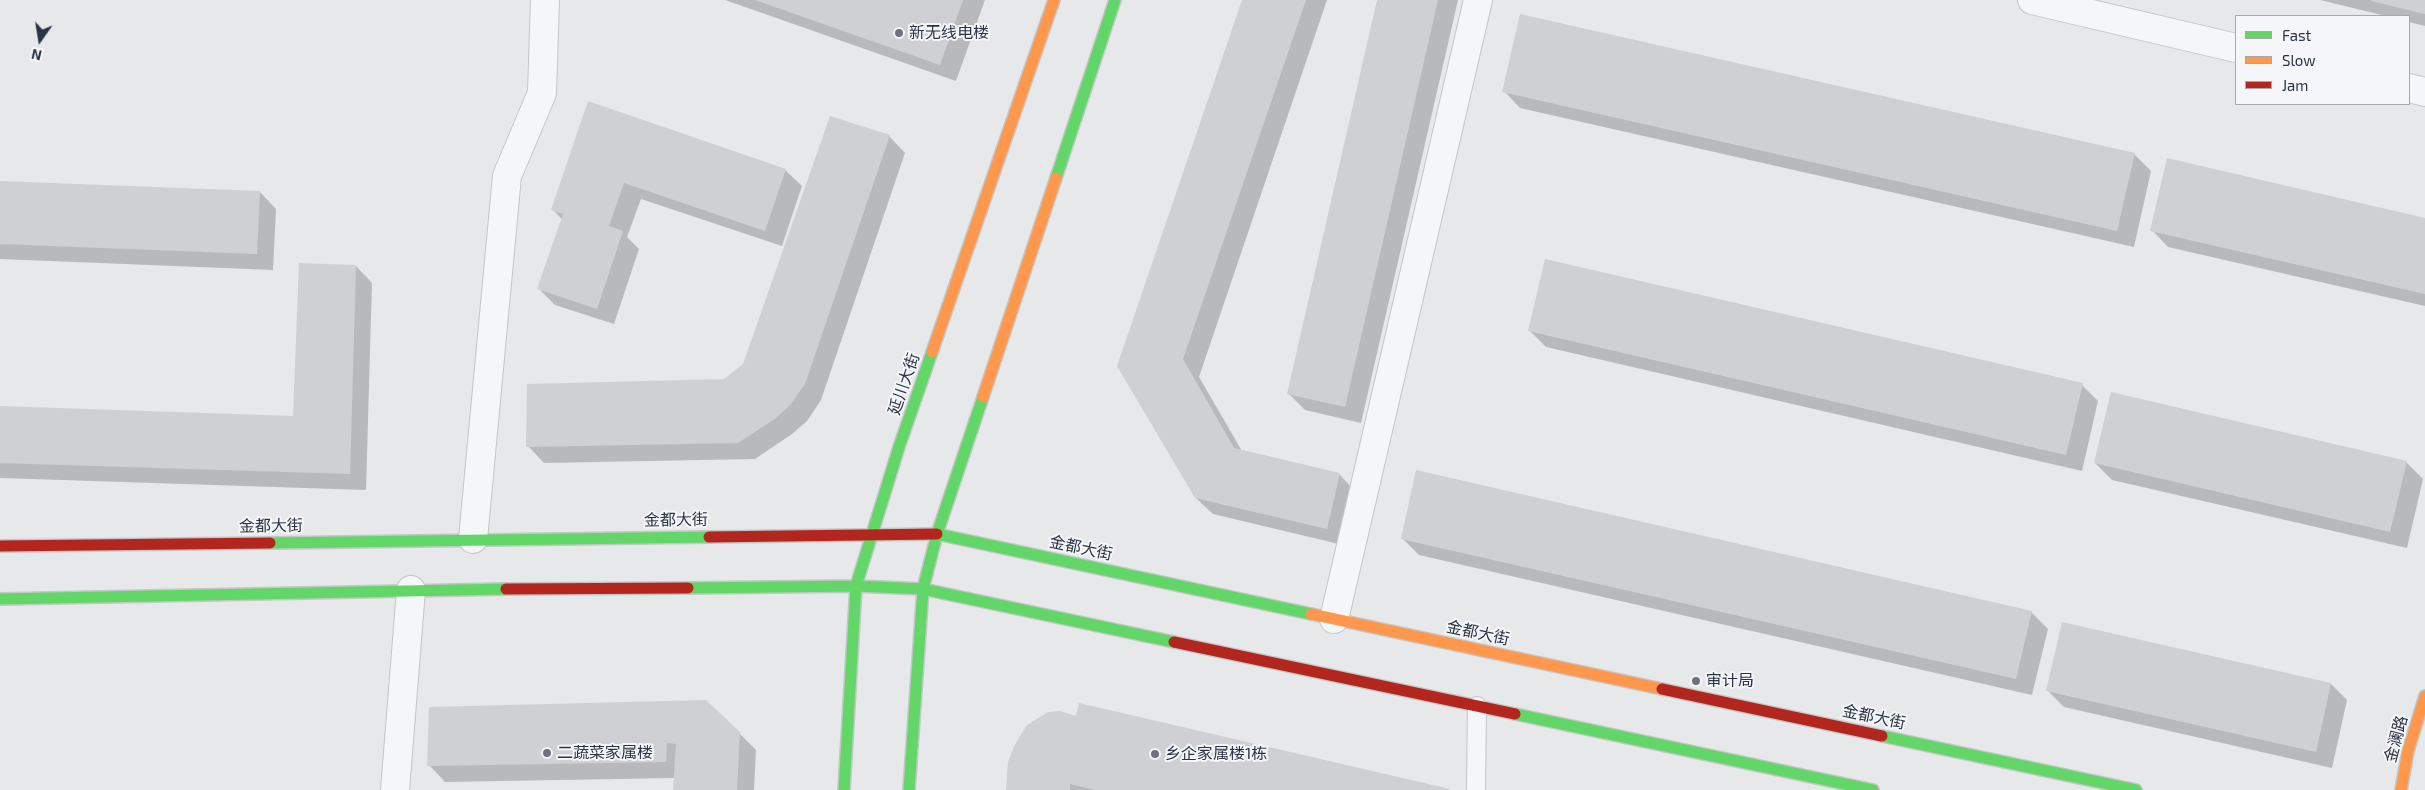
<!DOCTYPE html>
<html>
<head>
<meta charset="utf-8">
<style>
  body { margin:0 }
  #map { position:relative; width:2425px; height:790px; overflow:hidden; background:#e6e8ea; font-family:"Exo 2",sans-serif }
  canvas { display:block }
  .legend { position:absolute; left:2235px; top:15px; width:175px; height:90px; box-sizing:border-box; background:#f4f6f9; border:1px solid #a4a8b1; margin:0; padding:6px 9px; list-style:none; font-size:15px; color:#2b3445 }
  .legend li { display:flex; align-items:center; gap:10px; height:25px }
  .legend b { width:25px; border:1px solid #a4a8b1 }
  .north { position:absolute; left:15px; top:15px; width:50px; height:50px; -webkit-text-stroke:4px #f4f6f9; paint-order:stroke; rotate:193deg; font-size:14px; font-weight:700; line-height:20px; text-align:center; color:#2b3445 }
  .north::after { content:''; display:block; margin:auto; width:18px; height:22px; background:#2b3445; clip-path:polygon(50% 0,100% 100%,50% 72%,0 100%) }
</style>
</head>
<body>
<div id="map">
<canvas width="2425" height="790"></canvas>
<ul class="legend">
<li><b style="height:6px;background:#63d668"></b>Fast</li>
<li><b style="height:6px;background:#ff974d"></b>Slow</li>
<li><b style="height:6px;background:#b3261e"></b>Jam</li>
</ul>
<div class="north">N</div>
</div>
<script>
const ctx = document.querySelector('canvas').getContext('2d');
ctx.lineJoin = 'round';
function paint(path, color) { ctx.fillStyle = color; ctx.fill(path, 'evenodd'); }
const shape = rows => new Path2D(rows.map(r => 'M' + r).join(''));
function strokePath(path, color, width, dash) { ctx.strokeStyle = color; ctx.lineWidth = width; ctx.lineCap = dash ? 'butt' : 'round'; ctx.setLineDash(dash || []); ctx.stroke(path); }
function drawText(font, color, halo, rows, align = 'center') {
  ctx.font = font + ' "Exo 2","Noto Sans SC",sans-serif'; ctx.lineWidth = 4; ctx.setLineDash([]); ctx.textBaseline = 'middle'; ctx.strokeStyle = halo; ctx.fillStyle = color; for (const [text, x, y, turn = 0] of rows) {
    ctx.save(); ctx.translate(x, y); ctx.rotate((+turn || 0) * Math.PI / 180); ctx.textAlign = isNaN(turn) ? turn : align; if (halo) ctx.strokeText(text, 0, 0); ctx.fillText(text, 0, 0); ctx.restore();
  }
}
const shadow = shape([
  [725,0,985,0,956,81],
  [1243,0,1327,0,1199,377,1242,451,1339,474,1355,491,1343,545,1213,514,1196,498,1118,366],
  [1379,0,1458,0,1361,423,1305,410,1288,393],
  [2320,0,2425,0,2425,26,2409,22,2409,16,2386,16],
  [1504,91,2134,154,2151,171,2134,247,1520,108],
  [589,103,785,170,802,186,782,246,641,199,627,237,639,249,614,324,555,305,539,289,562,219,553,210],
  [889,136,905,153,821,400,807,421,792,434,755,459,544,463,528,446,725,380,744,365],
  [0,182,260,192,276,209,273,270,0,259],
  [2425,219,2425,306,2168,247,2152,230],
  [356,266,372,283,366,490,0,478,0,407,295,417],
  [1530,331,2082,385,2098,401,2082,471,1546,347],
  [2406,462,2423,479,2407,548,2112,480,2095,463],
  [1402,538,2031,612,2048,629,2032,695,1419,555],
  [2331,684,2347,700,2332,768,2064,707,2048,691],
  [1077,717,1447,790,1007,790],
  [739,733,756,750,754,790,674,790,675,778,445,782,429,765]
]);
const building = shape([
  [755,0,963,0,940,65],
  [1242,0,1306,0,1183,359,1234,448,1340,473,1327,529,1195,498,1117,366],
  [1377,0,1438,0,1345,407,1287,394],
  [2425,0,2425,14,2371,1,2371,0],
  [1520,14,2135,153,2117,231,1502,92],
  [588,101,786,169,765,231,624,183,609,226,623,231,597,309,537,289,563,214,551,210],
  [830,116,890,135,805,384,790,405,776,418,738,443,526,447,527,384,724,379,743,364],
  [2167,158,2425,218,2425,294,2150,231],
  [0,181,260,191,257,254,0,244],
  [1545,259,2083,383,2066,455,1528,331],
  [299,263,356,265,350,474,0,463,0,406,293,416],
  [2111,392,2407,461,2390,532,2094,463],
  [1416,470,2032,611,2016,679,1401,539],
  [2062,622,2331,683,2316,752,2046,691],
  [706,700,740,732,737,790,673,790,676,744,667,743,666,762,427,766,429,707],
  [1079,703,1450,789,1450,790,1096,790,1070,784,1070,790,1006,790,1008,762,1014,746,1027,725,1048,712,1060,711,1076,716]
]);
const lane = shape([
  [1476,790,1477,706]
]);
const street = shape([
  [2032,0,2236,48],
  [2409,88,2425,92],
  [473,539,507,176,542,93,545,0],
  [1334,619,1478,0],
  [395,790,411,590]
]);
const fast = shape([
  [1056,178,1115,0],
  [937,534,1311,614],
  [270,543,709,537],
  [688,588,856,586,923,589,1174,642],
  [0,599,506,589],
  [1515,714,1873,790],
  [1882,736,2136,790],
  [844,790,856,586,899,447,932,352],
  [909,790,923,589,937,534,983,397]
]);
const slow = shape([
  [932,352,1054,0],
  [983,397,1056,178],
  [1311,614,1662,689],
  [2401,790,2408,751,2425,696]
]);
const jam = shape([
  [709,537,937,534],
  [0,546,270,543],
  [506,589,688,588],
  [1174,642,1515,714],
  [1662,689,1882,736]
]);
const markers = [
  [899,33,5,"#6c737f"],
  [1696,681,5,"#6c737f"],
  [547,753,5,"#6c737f"],
  [1155,754,5,"#6c737f"]
];
const poiNames = [
  ["新无线电楼",909,33],
  ["审计局",1706,681],
  ["二蔬菜家属楼",557,753],
  ["乡企家属楼1栋",1165,754]
];
const streetNames = [
  ["延川大街",904,384,-71],
  ["金都大街",676,520,-1],
  ["金都大街",271,526,-1],
  ["金都大街",1081,548,12],
  ["金都大街",1478,633,12],
  ["金都大街",1874,717,12],
  ["金澜路",2396,739,-75]
];
paint(shadow, '#0003');
paint(building, '#ced0d3');
strokePath(lane, '#c4c6c8', 20);
strokePath(street, '#c4c6c8', 30);
strokePath(fast, '#c4c6c8', 14);
strokePath(slow, '#c4c6c8', 14);
strokePath(jam, '#c4c6c8', 14);
strokePath(lane, '#f5f6f7', 18);
strokePath(street, '#f5f6f7', 28);
strokePath(fast, '#63d668', 11);
strokePath(slow, '#ff974d', 11);
strokePath(jam, '#b3261e', 11);
for (const [x, y, r, color] of markers) { const dot = new Path2D(); dot.arc(x, y, r, 0, 2 * Math.PI); ctx.fillStyle = color; ctx.fill(dot); strokePath(dot, '#f4f6f9', 2); }
drawText('16px', '#2b3445', '#f4f6f9', poiNames, 'left');
drawText('16px', '#2b3445', '#f4f6f9', streetNames);
</script>
</body>
</html>
